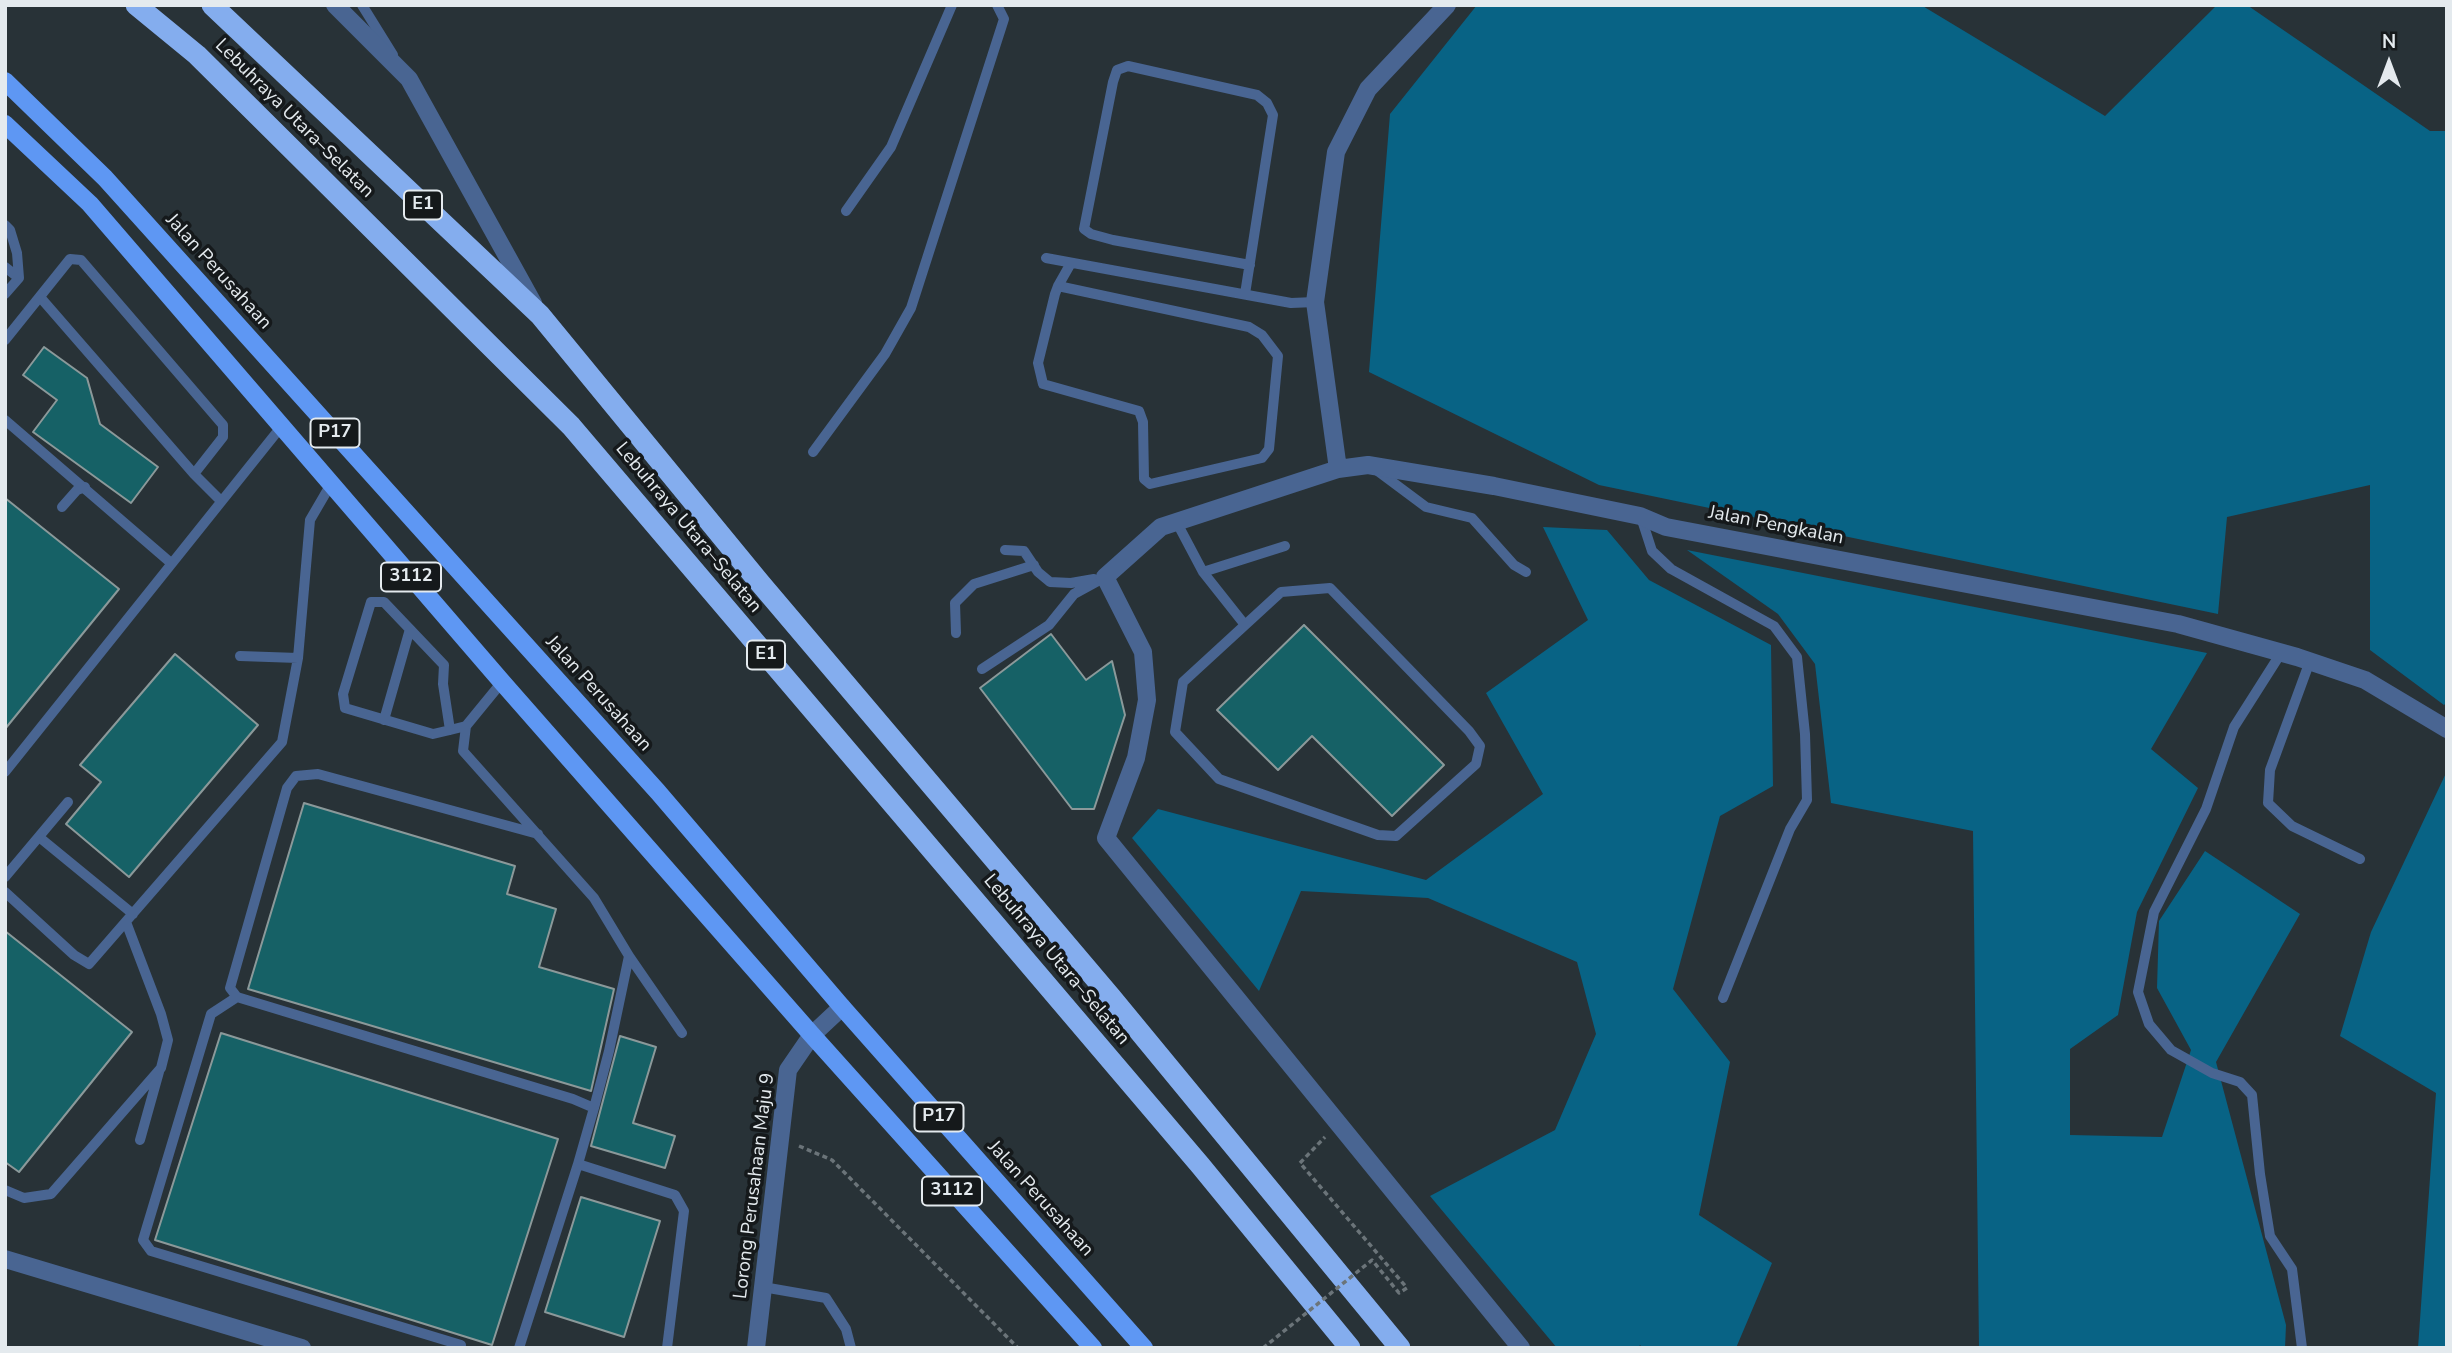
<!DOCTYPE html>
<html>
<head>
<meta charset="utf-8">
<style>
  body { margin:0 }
  #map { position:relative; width:2452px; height:1353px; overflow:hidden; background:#283237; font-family:"Nunito Sans",sans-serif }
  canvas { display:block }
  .frame { position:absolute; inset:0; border:7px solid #e4eaee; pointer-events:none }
  .north { position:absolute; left:2354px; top:28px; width:70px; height:70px; -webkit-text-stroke:5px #15191b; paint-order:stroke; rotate:0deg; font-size:19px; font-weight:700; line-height:28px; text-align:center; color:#e4eaee }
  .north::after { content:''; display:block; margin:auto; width:24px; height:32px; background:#e4eaee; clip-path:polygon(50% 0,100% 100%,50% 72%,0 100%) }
</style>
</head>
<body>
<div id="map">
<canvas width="2452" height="1353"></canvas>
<div class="frame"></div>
<div class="north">N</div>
</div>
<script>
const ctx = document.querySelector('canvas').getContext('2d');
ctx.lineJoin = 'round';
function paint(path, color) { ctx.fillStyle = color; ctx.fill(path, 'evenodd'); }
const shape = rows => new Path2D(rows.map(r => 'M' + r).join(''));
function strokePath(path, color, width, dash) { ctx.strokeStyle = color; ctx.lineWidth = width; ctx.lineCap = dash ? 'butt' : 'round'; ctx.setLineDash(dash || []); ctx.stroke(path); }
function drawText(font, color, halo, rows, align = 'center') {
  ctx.font = font + ' "Nunito Sans",sans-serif'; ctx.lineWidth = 7; ctx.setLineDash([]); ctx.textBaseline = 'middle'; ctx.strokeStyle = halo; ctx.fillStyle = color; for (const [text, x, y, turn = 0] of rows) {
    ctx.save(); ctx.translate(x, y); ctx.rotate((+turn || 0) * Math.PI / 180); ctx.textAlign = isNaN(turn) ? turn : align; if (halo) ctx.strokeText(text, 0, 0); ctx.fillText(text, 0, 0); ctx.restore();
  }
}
const forest = shape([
  [1477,5,1921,5,2105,116,2217,5,2247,5,2430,131,2447,131,2447,702,2444,705,2370,650,2370,485,2227,517,2218,614,1599,485,1369,372,1390,114],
  [1543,527,1607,530,1649,580,1771,645,1773,786,1720,816,1673,989,1730,1062,1699,1215,1772,1263,1736,1348,1643,1348,1640,1345,1638,1348,1557,1348,1430,1196,1555,1130,1596,1034,1577,962,1428,898,1301,891,1259,991,1132,838,1158,809,1426,880,1543,794,1486,693,1588,620],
  [1687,550,2207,653,2151,749,2198,788,2137,912,2118,1015,2070,1049,2070,1135,2162,1137,2191,1050,2157,988,2159,921,2205,851,2300,914,2216,1062,2286,1325,2285,1348,1979,1348,1973,831,1831,803,1815,664,1778,614],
  [2447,771,2447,1348,2418,1348,2436,1093,2340,1036,2371,932]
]);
const building = shape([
  [44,347,87,378,100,424,158,467,131,503,33,432,57,400,23,375,44,347],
  [5,498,119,589,5,729,5,498],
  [1304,625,1444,765,1392,816,1312,736,1278,770,1217,710,1304,625],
  [1051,634,1086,680,1112,661,1125,715,1094,809,1072,809,980,688,1051,634],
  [175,654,258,725,129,877,66,824,101,782,80,765,175,654],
  [304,803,515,866,507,894,556,909,539,967,614,989,591,1091,248,989,304,803],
  [5,931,132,1032,19,1172,5,1162,5,931],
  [221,1033,558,1139,492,1345,155,1240,221,1033],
  [620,1036,656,1047,633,1123,675,1136,665,1168,591,1146,620,1036],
  [581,1197,660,1221,624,1337,545,1312,581,1197]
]);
const path = shape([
  [799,1146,832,1160,1018,1348],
  [1300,1163,1325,1137]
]);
const service = shape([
  [362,5,393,55],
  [846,211,891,147,952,5],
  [5,225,10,230,17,253,19,278,5,294],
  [1046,258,1291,303,1315,302],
  [5,267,19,278],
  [1058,286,1249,327,1262,335,1278,356,1269,449,1262,458,1150,484,1144,479,1143,422,1139,411,1043,384,1038,363,1055,294,1058,286,1071,263],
  [1245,294,1273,115,1267,103,1257,95,1128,66,1117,70,1113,82,1084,229,1091,234,1113,240,1250,265],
  [40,297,194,474,220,500],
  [5,340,70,259,81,260,223,425,223,437,194,474],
  [5,420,171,563],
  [813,452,885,354,911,308,1004,19,997,5],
  [1375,469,1426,507,1472,518,1514,565,1526,572],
  [62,507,77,490,85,487],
  [1641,517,1652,551,1671,569,1774,626,1797,657,1805,734,1807,800,1790,829,1723,998],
  [1176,521,1203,572,1245,625],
  [1005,550,1024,551,1038,572,1050,582,1071,583,1094,579],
  [1203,572,1285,546],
  [1330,588,1469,731,1480,746,1476,764,1396,836,1378,835,1219,779,1175,732,1183,682,1281,592,1330,588],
  [956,633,955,603,974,584,1034,565],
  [2281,653,2234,727,2206,809,2154,912,2138,992,2149,1024,2171,1050,2212,1073,2240,1082,2252,1095,2260,1174,2270,1236,2292,1269,2302,1348],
  [240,656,298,658],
  [2310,661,2270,770,2268,803,2292,826,2360,859],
  [982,669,1049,625,1074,594,1105,577],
  [502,682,466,726,463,751,594,898,629,956,682,1033],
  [384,720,410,629],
  [450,730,443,684,444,665,384,602,371,602,343,694,345,708,433,734,450,730,466,726],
  [5,772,281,427],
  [538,834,318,774,296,776,287,788,230,988,237,997,573,1099,594,1108,609,1051,629,956],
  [39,837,133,914],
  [5,877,68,802],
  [5,892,74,955,89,964,282,742,298,658,310,520,331,484],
  [237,997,211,1014,143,1240,151,1251,461,1345],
  [594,1108,578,1164,675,1195,684,1211,667,1348],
  [140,1140,159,1072],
  [5,1190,24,1198,51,1194,161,1068,168,1040,161,1014,126,922],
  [763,1287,826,1298,846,1329,851,1348],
  [519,1348,578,1164]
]);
const minor = shape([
  [335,5,409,79,533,303],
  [1338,469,1315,302,1336,152,1368,89,1447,5],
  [5,1259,302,1348],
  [756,1348,788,1070,812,1035,842,1007],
  [1521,1348,1106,838,1136,758,1147,700,1143,652,1105,577,1161,527,1338,469,1368,465,1494,486,1640,516,1666,527,2178,624,2297,657,2365,680,2447,729]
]);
const primary = shape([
  [5,81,105,178,658,792,842,1007,1144,1348],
  [5,124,90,204,502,682,812,1035,1093,1348]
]);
const motorway = shape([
  [136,5,197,55,571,426,1200,1165,1350,1348],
  [212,5,540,315,760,583,1111,997,1400,1348]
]);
const pathBridge = shape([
  [1263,1348,1372,1260,1399,1293,1407,1288,1300,1163]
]);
const shields = [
  [423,205,38],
  [335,433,49],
  [411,577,60],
  [766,655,38],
  [939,1117,49],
  [952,1191,60]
];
const shieldNames = [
  ["E1",423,205],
  ["P17",335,433],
  ["3112",411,577],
  ["E1",766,655],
  ["P17",939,1117],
  ["3112",952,1191]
];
const streetNames = [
  ["Lebuhraya Utara–Selatan",294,119,45],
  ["Jalan Perusahaan",218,272,48],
  ["Jalan Pengkalan",1776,526,11],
  ["Lebuhraya Utara–Selatan",688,528,50],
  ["Jalan Perusahaan",598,694,48],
  ["Lebuhraya Utara–Selatan",1056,960,50],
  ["Lorong Perusahaan Maju 9",755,1186,-83],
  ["Jalan Perusahaan",1040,1199,48]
];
paint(forest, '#086385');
paint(building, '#166166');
strokePath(building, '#8b999a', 2);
strokePath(path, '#6b7479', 3.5, [5, 3.5]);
strokePath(service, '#496592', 10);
strokePath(minor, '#496592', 18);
strokePath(primary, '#5e97f3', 18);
strokePath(motorway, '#84adee', 21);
strokePath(pathBridge, '#6b7479', 3.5, [5, 3.5]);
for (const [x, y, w] of shields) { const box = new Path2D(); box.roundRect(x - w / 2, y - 14.5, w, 29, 5); ctx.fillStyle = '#15191b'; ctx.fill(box); strokePath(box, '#e4eaee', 2); }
drawText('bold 18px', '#e4eaee', null, shieldNames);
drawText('19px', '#e4eaee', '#15191b', streetNames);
</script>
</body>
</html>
